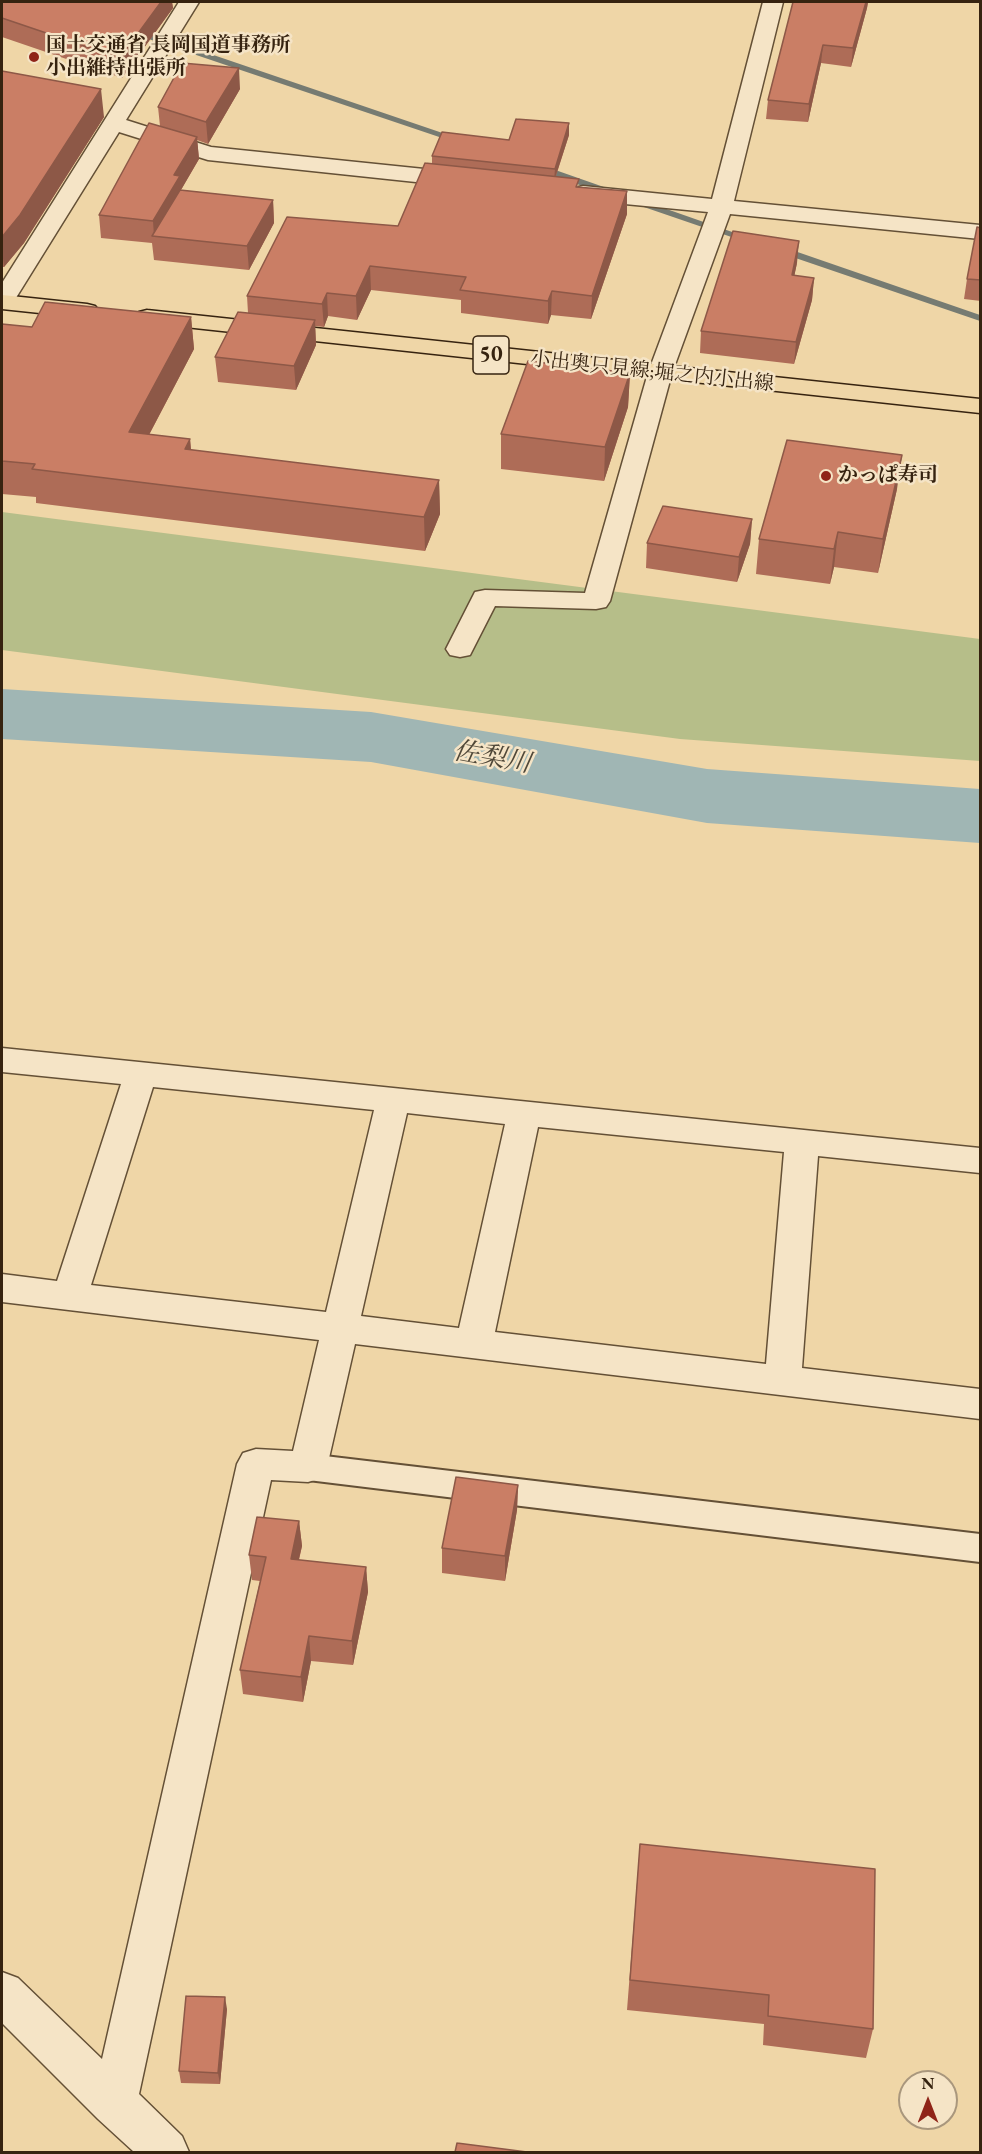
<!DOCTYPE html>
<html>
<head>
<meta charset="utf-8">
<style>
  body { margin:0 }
  #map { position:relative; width:982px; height:2154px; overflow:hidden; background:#efd6a7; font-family:"EB Garamond",serif }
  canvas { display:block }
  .frame { position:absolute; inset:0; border:3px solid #362310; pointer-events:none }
  .north { position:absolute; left:898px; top:2070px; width:60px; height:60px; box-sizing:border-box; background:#f5e4c6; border:2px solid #a9977d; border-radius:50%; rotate:0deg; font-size:16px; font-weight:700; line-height:24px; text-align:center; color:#362310 }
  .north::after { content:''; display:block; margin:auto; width:21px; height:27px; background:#8f2418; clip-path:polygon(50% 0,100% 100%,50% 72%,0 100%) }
</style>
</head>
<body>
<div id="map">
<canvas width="982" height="2154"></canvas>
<div class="frame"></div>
<div class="north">N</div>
</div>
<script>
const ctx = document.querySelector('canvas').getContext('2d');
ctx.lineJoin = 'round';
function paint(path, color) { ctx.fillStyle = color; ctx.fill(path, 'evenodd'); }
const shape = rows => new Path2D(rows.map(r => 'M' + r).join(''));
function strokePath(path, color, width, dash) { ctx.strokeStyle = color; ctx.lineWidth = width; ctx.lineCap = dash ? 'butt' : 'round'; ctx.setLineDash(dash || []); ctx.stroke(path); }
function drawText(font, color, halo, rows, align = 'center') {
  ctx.font = font + ' "EB Garamond","Noto Serif JP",serif'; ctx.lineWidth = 5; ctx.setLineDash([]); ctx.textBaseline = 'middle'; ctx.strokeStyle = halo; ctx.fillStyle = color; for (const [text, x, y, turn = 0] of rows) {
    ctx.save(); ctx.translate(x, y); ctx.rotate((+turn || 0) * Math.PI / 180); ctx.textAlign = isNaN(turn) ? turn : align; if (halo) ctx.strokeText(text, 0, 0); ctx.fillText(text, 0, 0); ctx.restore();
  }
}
const green = shape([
  [2,512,980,639,980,761,680,739,2,650]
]);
const stream = shape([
  [131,29,137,29,466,141,457,143,131,33,131,29],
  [533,165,541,165,755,240,746,242,533,169,533,165],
  [775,247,783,247,980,315,980,321,775,251,775,247]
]);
const river = shape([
  [2,689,371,712,707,769,980,789,980,843,707,823,371,762,2,739,2,689]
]);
const lane = shape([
  [308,1454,980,1534,980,1562,308,1480,297,1476,292,1467,297,1458,308,1454]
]);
const street = shape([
  [179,2,199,2,126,120,211,147,463,173,471,175,474,180,471,185,463,187,208,160,119,132,14,301,10,306,2,308,2,283,179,2],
  [763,2,783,2,734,201,980,225,980,239,730,214,672,373,610,601,606,607,596,609,495,606,470,655,460,657,450,655,446,649,475,592,485,590,585,593,648,373,708,212,583,200,575,198,572,193,575,188,583,186,712,199,763,2],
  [2,1048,980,1148,980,1173,818,1156,802,1368,980,1389,980,1419,355,1344,327,1467,321,1478,308,1482,271,1480,139,2094,182,2136,189,2152,134,2152,98,2119,2,2023,2,1972,18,1978,102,2059,237,1464,243,1453,256,1449,293,1451,319,1340,2,1302,2,1274,57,1281,121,1084,2,1072,2,1048],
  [153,1087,374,1110,326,1312,91,1285,153,1087],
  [407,1113,505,1124,459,1328,361,1316,407,1113],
  [538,1127,784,1152,766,1364,495,1332,538,1127]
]);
const primary = shape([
  [2,295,87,304,95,306,99,311,95,316,87,318,2,309,2,295],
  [147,310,980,399,980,413,139,322,135,317,139,312,147,310]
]);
const wall = shape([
  [2,2,172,2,173,8,122,78,2,37],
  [793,2,868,2,867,8,851,67,821,63,808,122,766,119,768,100],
  [2,71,104,117,24,243,4,267,2,267],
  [240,89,208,144,197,140,199,159,181,190,273,200,274,223,249,270,154,260,152,243,101,238,99,215,160,126,158,107],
  [569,123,569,135,556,176,579,187,627,214,591,319,551,315,548,324,461,313,461,300,371,290,357,320,328,316,324,327,315,326,316,345,296,390,218,382,215,357,248,313,247,296,398,226,432,163,432,156,509,140],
  [981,228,981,301,964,299,967,279],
  [797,263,794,276,814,278,812,300,794,364,700,353,701,331],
  [191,317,194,349,149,435,190,439,191,450,439,480,440,514,425,551,36,503,36,497,2,494,2,324,32,327],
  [630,373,628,407,604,481,501,469,501,434],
  [897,489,878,573,834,567,830,584,756,574,759,539],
  [752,519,750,544,737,582,646,568,647,543],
  [518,1485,517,1510,505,1581,442,1573,442,1548],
  [299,1521,302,1546,299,1560,366,1567,368,1592,353,1665,311,1661,303,1702,243,1694,240,1670,260,1581,252,1580,249,1555],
  [640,1844,873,2029,866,2058,763,2045,764,2024,627,2010],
  [227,2009,220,2084,181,2083,179,2071]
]);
const shadedWall = shape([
  [161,2,172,2,173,8,122,78,120,58],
  [866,2,868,2,867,8,851,67,853,48],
  [823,45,821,63,808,122,809,104],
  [239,68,240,89,208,144,206,122],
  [101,89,104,117,24,243,4,267,2,250,2,237],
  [569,123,569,135,554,181,555,169],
  [197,137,199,159,154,236,153,221,174,175],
  [627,191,627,214,591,319,592,296],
  [273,200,274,223,249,270,247,246],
  [799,241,797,263,790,297,792,275],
  [370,266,371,290,357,320,356,296],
  [814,278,812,300,794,364,796,342],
  [552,291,551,315,548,324,548,301],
  [327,293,328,316,324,327,322,304],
  [191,317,194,349,133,465,129,432],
  [315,320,316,345,296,390,294,366],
  [630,373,628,407,604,481,605,447],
  [190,439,193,473,185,449],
  [902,455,897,489,878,573,883,539],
  [439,480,440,514,425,551,424,517],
  [752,519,750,544,737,582,739,557],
  [838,532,834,567,830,584,834,549],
  [518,1485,517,1510,505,1581,505,1556],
  [299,1521,302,1546,293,1583,291,1559],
  [366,1567,368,1592,353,1665,352,1641],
  [309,1636,311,1661,303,1702,301,1677],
  [225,1997,227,2009,220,2084,218,2073]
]);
const building = shape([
  [2,2,161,2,120,58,2,18,2,2],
  [793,2,866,2,853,48,823,45,809,104,768,100,793,2],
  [182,63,239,68,206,122,158,107,182,63],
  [2,71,101,89,20,215,2,237,2,71],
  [516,119,569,123,555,169,432,156,442,132,509,140,516,119],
  [149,123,197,137,174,175,180,176,153,221,99,215,149,123],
  [425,163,579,179,576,187,627,191,592,296,552,291,548,301,460,290,466,277,370,266,356,296,327,293,322,304,247,296,287,217,398,226,425,163],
  [180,190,273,200,247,246,152,236,180,190],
  [977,227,981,228,981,280,967,279,977,227],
  [733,231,799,241,792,275,814,278,796,342,701,331,733,231],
  [45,302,191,317,129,432,190,439,185,449,439,480,424,517,32,469,35,464,2,461,2,324,32,327,45,302],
  [238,312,315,320,294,366,215,357,238,312],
  [528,361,630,373,605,447,501,434,528,361],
  [787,440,902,455,883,539,838,532,834,549,759,539,787,440],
  [663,506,752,519,739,557,647,543,663,506],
  [456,1477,518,1485,505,1556,442,1548,456,1477],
  [257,1517,299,1521,291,1559,366,1567,352,1641,309,1636,301,1677,240,1670,266,1557,249,1555,257,1517],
  [640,1844,875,1869,873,2029,768,2016,769,1995,630,1980,640,1844],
  [186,1996,225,1997,218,2073,179,2071,186,1996],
  [457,2143,527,2152,455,2152,457,2143]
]);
const markers = [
  [34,57,6,"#8f2418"],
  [826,476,6,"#8f2418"]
];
const farPoinames = [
  ["国土交通省 長岡国道事務所",46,46],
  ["小出維持出張所",46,69],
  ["かっぱ寿司",838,476]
];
const farStreetnames = [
  ["小出奥只見線;堀之内小出線",652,372,6]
];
const shields = [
  [491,355,36]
];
const shieldNames = [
  ["50",491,355]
];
const waterNames = [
  ["佐梨川",492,758,10]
];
paint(green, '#b6be89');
paint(stream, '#767b72');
paint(river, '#a0b6b4');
strokePath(lane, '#645036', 4);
strokePath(street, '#645036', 3);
strokePath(primary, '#362310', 3);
paint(lane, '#f5e4c6');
paint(street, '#f5e4c6');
paint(primary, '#efd6a7');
paint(wall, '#ae6c57');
paint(shadedWall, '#8d5847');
paint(building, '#ca7e65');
strokePath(building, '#8d5847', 1.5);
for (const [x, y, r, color] of markers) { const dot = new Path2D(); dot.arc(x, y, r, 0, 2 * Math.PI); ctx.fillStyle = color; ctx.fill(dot); strokePath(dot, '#f5e4c6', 2); }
drawText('bold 20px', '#362310', '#f5e4c6', farPoinames, 'left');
drawText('20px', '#362310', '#f5e4c6', farStreetnames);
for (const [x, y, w] of shields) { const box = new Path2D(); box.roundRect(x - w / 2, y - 19, w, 38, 4.5); ctx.fillStyle = '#f5e4c6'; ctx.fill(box); strokePath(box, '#362310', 1.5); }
drawText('bold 22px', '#362310', null, shieldNames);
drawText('italic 26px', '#504839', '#f5e4c6', waterNames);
</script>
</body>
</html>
